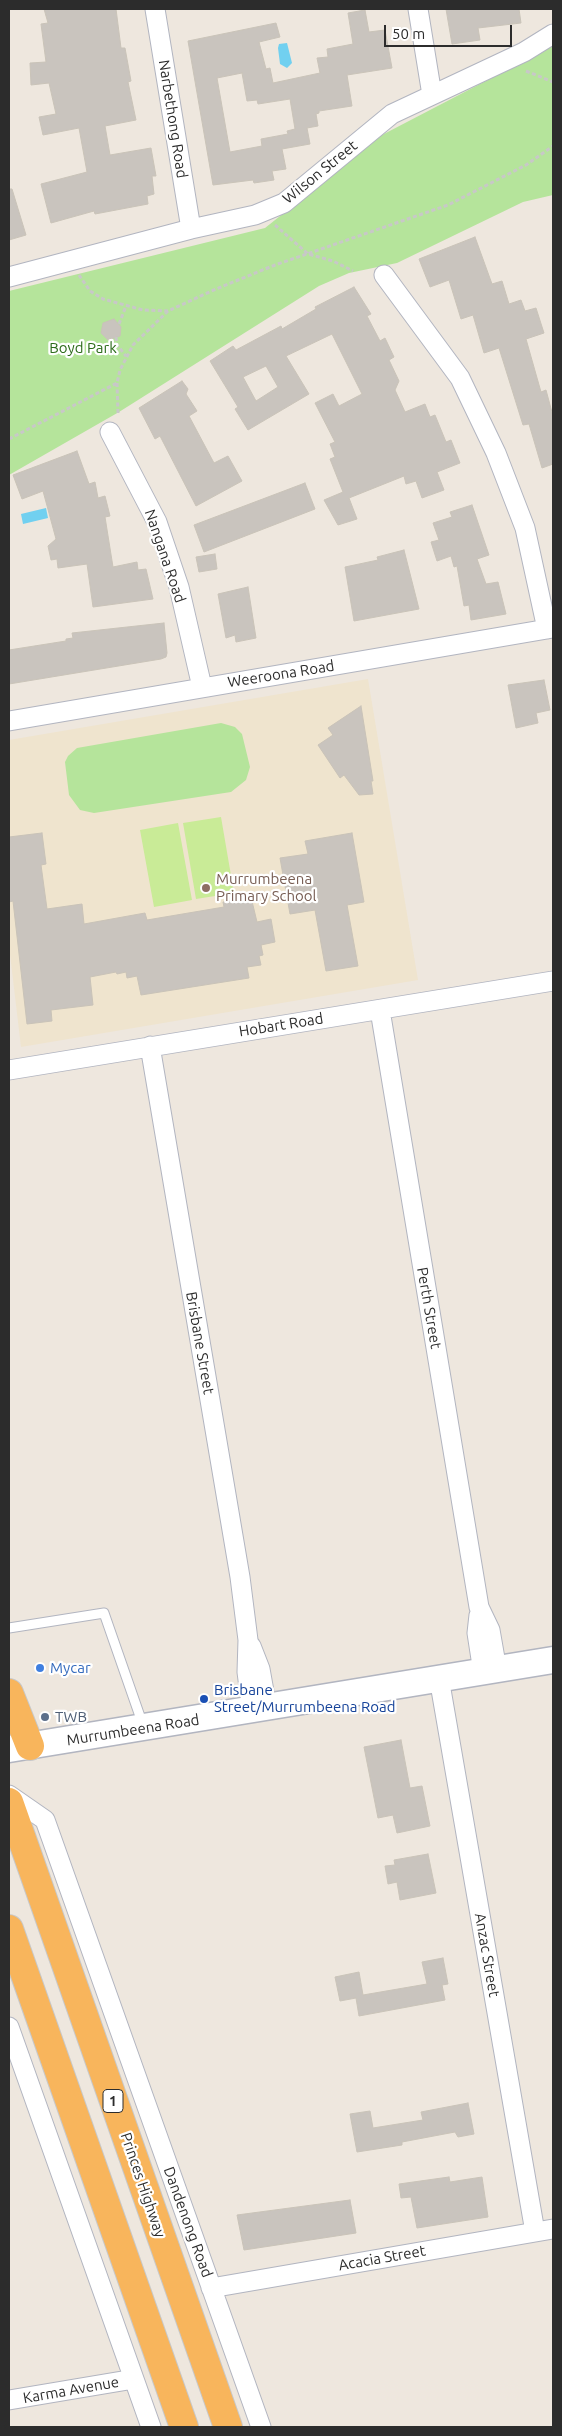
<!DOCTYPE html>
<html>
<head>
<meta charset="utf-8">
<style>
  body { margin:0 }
  #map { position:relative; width:562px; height:2436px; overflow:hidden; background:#eee7de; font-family:Ubuntu,sans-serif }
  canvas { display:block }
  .frame { position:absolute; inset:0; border:10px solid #2c2c2c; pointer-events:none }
  .scale { position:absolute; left:384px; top:25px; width:128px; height:22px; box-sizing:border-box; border:2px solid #2c2c2c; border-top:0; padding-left:6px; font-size:15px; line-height:18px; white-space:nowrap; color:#2c2c2c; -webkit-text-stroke:4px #fff; paint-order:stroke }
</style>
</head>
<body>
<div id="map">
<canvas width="562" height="2436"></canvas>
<div class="frame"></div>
<div class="scale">50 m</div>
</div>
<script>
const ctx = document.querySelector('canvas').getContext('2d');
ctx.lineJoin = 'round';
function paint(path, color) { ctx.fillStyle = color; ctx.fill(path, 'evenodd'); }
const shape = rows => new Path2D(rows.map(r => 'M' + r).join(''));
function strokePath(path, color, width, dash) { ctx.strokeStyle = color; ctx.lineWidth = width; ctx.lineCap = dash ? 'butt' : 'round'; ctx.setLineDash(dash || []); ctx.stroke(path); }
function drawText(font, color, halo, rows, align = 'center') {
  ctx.font = font + ' Ubuntu,sans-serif'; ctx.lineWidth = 4.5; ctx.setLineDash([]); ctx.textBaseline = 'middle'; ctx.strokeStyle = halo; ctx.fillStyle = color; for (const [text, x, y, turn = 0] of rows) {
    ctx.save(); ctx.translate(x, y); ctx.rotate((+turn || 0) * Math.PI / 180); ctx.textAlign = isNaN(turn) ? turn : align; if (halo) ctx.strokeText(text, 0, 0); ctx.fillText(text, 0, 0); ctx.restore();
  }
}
const education = shape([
  [368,679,418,980,21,1047,9,946,9,740]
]);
const green = shape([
  [553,46,553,195,523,202,397,263,349,273,319,286,119,412,9,475,9,291,265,228,382,135],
  [221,723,235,727,242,734,250,767,246,780,231,792,94,813,80,810,69,795,65,762,68,756,77,748]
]);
const pitch = shape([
  [221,817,234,893,196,899,183,823],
  [178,823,192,900,154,907,140,830]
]);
const water = shape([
  [287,43,292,63,287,68,280,64,278,48,279,44],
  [46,508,48,518,23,524,21,514]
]);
const building = shape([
  [44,9,116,9,121,48,125,48,131,81,128,82,136,120,105,126,110,155,151,148,156,176,152,176,154,194,147,196,148,204,95,214,94,211,51,223,41,184,87,172,79,128,43,135,39,117,56,114,49,83,31,85,30,63,46,62,41,24,48,23,44,9],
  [446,9,519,9,521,23,478,28,480,40,452,44,446,9],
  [365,10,369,32,385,30,392,68,347,75,352,106,319,111,319,113,316,114,318,126,307,128,310,144,282,149,286,169,272,171,274,180,254,183,253,180,213,185,188,41,276,23,280,37,259,42,266,69,270,68,273,83,320,73,317,58,328,57,327,49,353,44,348,13,365,10],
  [242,73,247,101,257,100,258,104,290,99,295,129,287,131,288,134,261,139,262,146,230,152,217,78,242,73],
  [9,189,12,189,26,235,9,240,9,189],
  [475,237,492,284,502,281,509,304,521,300,525,311,536,308,544,333,526,339,541,392,546,390,553,416,553,464,542,468,529,424,523,425,499,348,484,353,473,315,461,319,449,280,430,287,419,259,475,237],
  [354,287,371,314,367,316,380,341,385,338,394,357,389,360,399,381,395,390,405,412,425,404,430,417,435,415,446,442,451,440,460,463,437,472,444,490,422,498,416,481,406,484,404,476,349,498,357,519,338,525,324,500,343,492,330,459,335,457,330,444,335,442,315,403,333,394,339,406,362,394,332,334,286,356,309,394,248,430,235,409,238,407,210,361,233,346,236,350,281,326,282,329,316,309,315,307,354,287],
  [266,366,278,387,256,401,243,377,266,366],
  [114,319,121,327,120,336,108,340,101,333,103,323,114,319],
  [182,381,188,389,186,394,197,411,189,416,214,463,228,456,242,481,196,506,160,436,155,439,139,408,182,381],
  [77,451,89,484,95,482,98,498,105,496,110,516,105,517,113,567,137,562,138,570,146,569,153,599,93,607,87,564,58,568,57,559,51,560,48,546,56,539,43,491,22,499,13,475,77,451],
  [305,483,315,509,204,552,194,525,305,483],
  [472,505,489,555,477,559,486,584,498,582,506,614,471,620,469,605,464,606,457,566,454,567,451,556,437,561,431,542,439,540,433,523,452,517,450,512,472,505],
  [404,550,419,609,354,621,345,567,378,560,377,557,404,550],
  [215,554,217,569,199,572,196,557,215,554],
  [248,587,256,638,236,642,235,635,226,638,218,594,248,587],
  [164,623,167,653,166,657,161,659,9,684,9,650,66,641,66,639,73,638,72,633,164,623],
  [544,680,550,710,536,713,538,723,516,728,508,685,544,680],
  [361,706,373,781,371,781,373,794,359,795,344,775,340,778,318,745,333,735,328,728,361,706],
  [42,833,46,864,41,865,47,909,82,904,84,924,145,913,147,920,224,907,223,902,251,897,257,922,271,919,275,942,261,945,263,955,259,956,261,965,247,967,249,978,141,995,137,976,127,978,126,972,117,974,116,972,90,977,93,1005,51,1010,52,1021,27,1024,13,901,9,902,9,837,42,833],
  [352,833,364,902,347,905,358,966,326,971,315,910,290,914,280,858,308,854,305,841,352,833],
  [401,1740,410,1788,422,1786,430,1826,397,1833,393,1815,378,1818,364,1747,401,1740],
  [428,1854,436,1893,400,1900,397,1882,388,1884,385,1866,395,1865,394,1860,428,1854],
  [443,1958,448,1984,442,1985,445,2000,359,2016,356,1998,340,2001,335,1977,359,1972,363,1995,427,1984,422,1962,443,1958],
  [468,2103,474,2134,458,2137,455,2132,402,2142,402,2145,357,2152,350,2114,370,2111,373,2128,423,2120,421,2112,468,2103],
  [449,2177,450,2182,482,2177,488,2217,417,2228,411,2197,401,2198,399,2184,449,2177],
  [350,2200,356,2233,244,2250,237,2215,350,2200]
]);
const path = shape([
  [526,71,553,82],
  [275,225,308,254,333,261,353,271],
  [79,275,90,291,103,299,143,310,168,311],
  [119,324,126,306],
  [116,337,117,345,126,356],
  [117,383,118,413],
  [9,439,117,383,120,370,133,345,168,311,216,289,275,265,448,205,526,165,553,146]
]);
const service = shape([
  [9,1628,104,1613,143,1725]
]);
const minor = shape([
  [155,9,191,229],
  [418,9,432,95],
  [384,275,460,378,496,453,525,528,547,629],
  [9,277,191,229,255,215,284,203,392,114,524,52,553,34],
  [110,432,157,522,179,587,202,687],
  [9,721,553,628],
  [380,1010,479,1607,490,1630,497,1670],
  [150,1046,240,1577,248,1640,247,1672,252,1711],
  [9,1070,553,981],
  [479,1615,477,1633,483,1672],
  [251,1646,260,1669,267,1708],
  [439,1678,535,2232],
  [9,1795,45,1820,261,2427],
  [9,2027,151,2427],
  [211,2288,553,2229],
  [9,2400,134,2379]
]);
const secondary = shape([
  [9,1749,553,1660]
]);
const trunk = shape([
  [9,1693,30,1746],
  [9,1802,228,2427],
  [9,1929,184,2427]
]);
const markers = [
  [206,888,5,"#8d6e63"],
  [40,1668,5,"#3f7fe0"],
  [204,1699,5,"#1a4fb4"],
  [45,1717,5,"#5c6f8a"]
];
const shields = [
  [113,2101,20]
];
const shieldNames = [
  ["1",113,2101]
];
const streetNames = [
  ["Narbethong Road",173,119,81],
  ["Wilson Street",320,172,-39],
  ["Nangana Road",165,556,71],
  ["Weeroona Road",281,674,-9],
  ["Hobart Road",281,1025,-9],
  ["Perth Street",429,1308,80],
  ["Brisbane Street",200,1343,80],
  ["Murrumbeena Road",133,1730,-9],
  ["Anzac Street",487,1955,80],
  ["Princes Highway",143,2185,71],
  ["Dandenong Road",188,2222,70],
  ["Acacia Street",382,2258,-10],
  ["Karma Avenue",71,2390,-10]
];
const parkNames = [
  ["Boyd Park",83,348]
];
const educationNames = [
  ["Murrumbeena",216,879],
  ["Primary School",216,896]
];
const shopNames = [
  ["Mycar",50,1668]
];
const transitNames = [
  ["Brisbane",214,1690],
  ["Street/Murrumbeena Road",214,1707]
];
const serviceNames = [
  ["TWB",55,1717]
];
paint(education, '#efe4ce');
paint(green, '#b5e49b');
paint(pitch, '#c9eb97');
paint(water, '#71d0f0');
paint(building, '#c9c4be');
strokePath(building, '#c9c3b8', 1);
strokePath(service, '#b2b5c0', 11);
strokePath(minor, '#b2b5c0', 21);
strokePath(secondary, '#b2b5c0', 29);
strokePath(trunk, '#c8c8c8', 30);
strokePath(path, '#c8c8c8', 3, [4, 2.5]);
strokePath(service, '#fff', 9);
strokePath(minor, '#fff', 19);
strokePath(secondary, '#fff', 26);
strokePath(trunk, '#f8b55c', 28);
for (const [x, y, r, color] of markers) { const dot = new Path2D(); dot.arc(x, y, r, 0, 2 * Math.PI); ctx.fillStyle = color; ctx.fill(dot); strokePath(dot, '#fff', 2); }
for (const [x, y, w] of shields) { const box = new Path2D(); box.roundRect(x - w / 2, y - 11.5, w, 23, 4); ctx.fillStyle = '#fff'; ctx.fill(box); strokePath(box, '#2c2c2c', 1); }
drawText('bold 14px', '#2c2c2c', null, shieldNames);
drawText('15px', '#2c2c2c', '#fff', streetNames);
drawText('15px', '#2c6b1a', '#fff', parkNames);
drawText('15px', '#785e54', '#fff', educationNames, 'left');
drawText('15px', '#366cbe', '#fff', shopNames, 'left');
drawText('15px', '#164399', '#fff', transitNames, 'left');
drawText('15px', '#4e5e75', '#fff', serviceNames, 'left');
</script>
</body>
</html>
